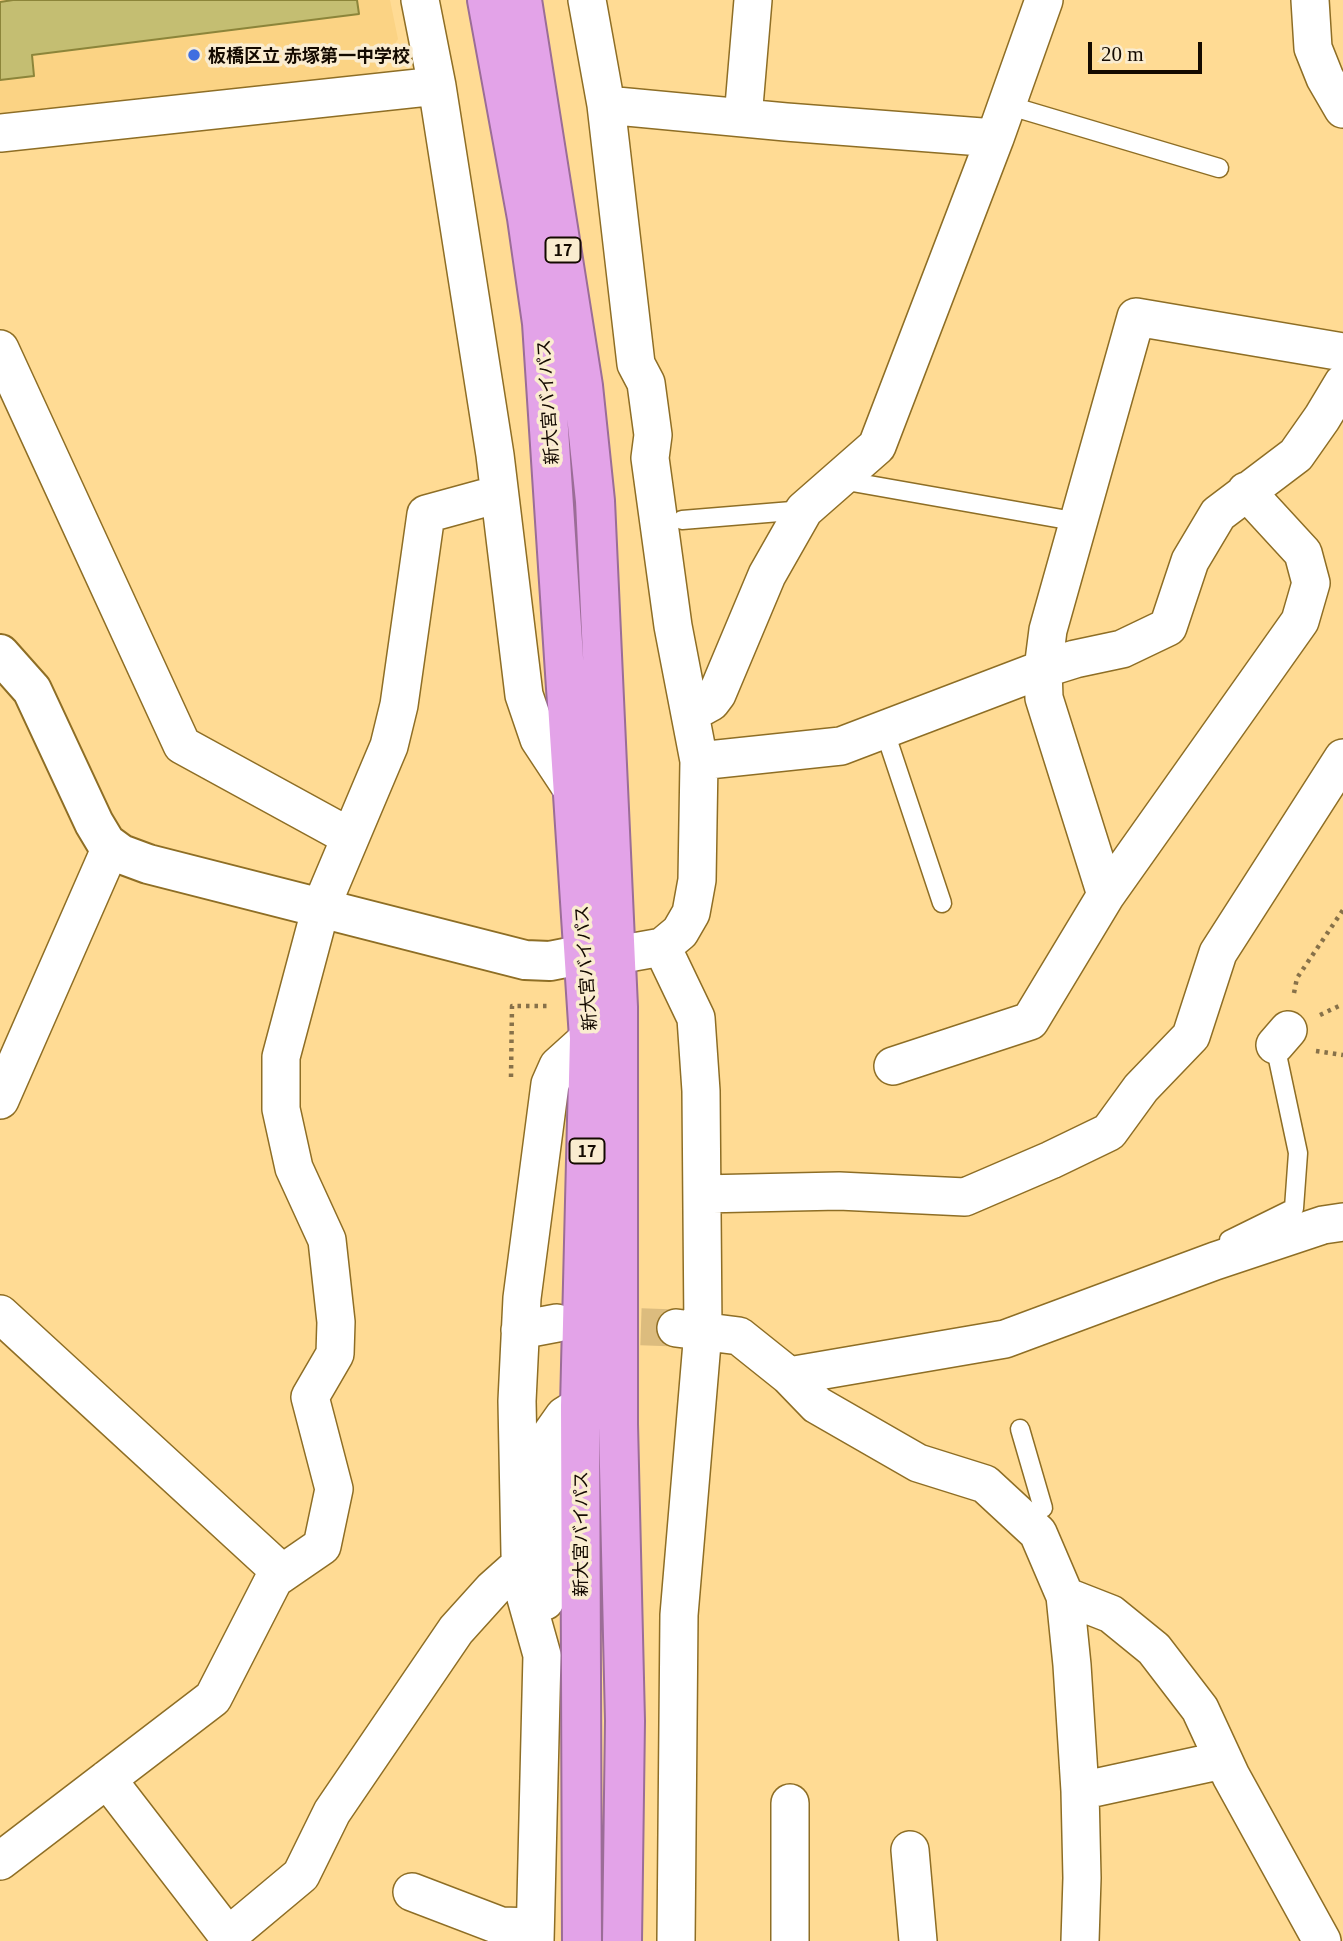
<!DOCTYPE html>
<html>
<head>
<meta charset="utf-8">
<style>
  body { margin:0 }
  #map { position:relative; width:1343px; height:1941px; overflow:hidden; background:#ffdb94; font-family:Georgia,serif }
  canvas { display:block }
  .scale { position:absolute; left:1088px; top:42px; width:114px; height:32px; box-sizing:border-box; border:4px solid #140a00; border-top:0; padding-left:9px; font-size:21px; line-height:24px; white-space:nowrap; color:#140a00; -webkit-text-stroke:5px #faecd0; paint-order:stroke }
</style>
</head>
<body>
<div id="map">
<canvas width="1343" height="1941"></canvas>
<div class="scale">20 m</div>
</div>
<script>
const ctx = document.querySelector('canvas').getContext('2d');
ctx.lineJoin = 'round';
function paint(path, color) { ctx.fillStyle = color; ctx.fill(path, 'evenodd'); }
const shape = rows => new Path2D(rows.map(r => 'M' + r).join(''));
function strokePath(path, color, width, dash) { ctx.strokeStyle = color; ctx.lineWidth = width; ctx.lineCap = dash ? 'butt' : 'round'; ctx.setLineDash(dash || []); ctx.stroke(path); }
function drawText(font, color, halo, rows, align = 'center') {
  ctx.font = font + ' Georgia,"Noto Sans JP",serif'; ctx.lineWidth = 7; ctx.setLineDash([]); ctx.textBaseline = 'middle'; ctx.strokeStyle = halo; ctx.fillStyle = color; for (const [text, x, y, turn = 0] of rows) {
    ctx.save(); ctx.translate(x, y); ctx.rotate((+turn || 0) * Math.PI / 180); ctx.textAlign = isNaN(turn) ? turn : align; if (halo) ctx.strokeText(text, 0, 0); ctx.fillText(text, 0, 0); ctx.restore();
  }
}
const built = shape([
  [0,0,390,0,398,39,377,72,0,118]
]);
const building = shape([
  [13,0,357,0,359,14,32,55,34,76,0,80,0,2,13,0]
]);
const streetTunnel = shape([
  [586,1325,676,1328]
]);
const path = shape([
  [1294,993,1297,978,1343,910],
  [1320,1015,1343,1004],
  [1316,1051,1343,1055],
  [511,1077,512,1006,551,1006]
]);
const lane = shape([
  [1007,105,1219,168],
  [841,480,1079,522],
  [682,520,804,510],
  [884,729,942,903],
  [1229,1240,1294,1208,1298,1153,1275,1045],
  [1020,1429,1043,1508]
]);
const street = shape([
  [420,0,437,86,495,455,524,695,539,739,572,789],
  [587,0,606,105,636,364,646,383,653,435,650,458,673,626,699,761,697,880,691,913,680,932,662,947,617,955],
  [1310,0,1313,48,1325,78,1343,109],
  [606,105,786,122,995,138],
  [743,118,753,0],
  [0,133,437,86],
  [0,349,182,745,350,837],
  [691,713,711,702,717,694,767,575,804,510,877,446,995,138,1044,0],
  [699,761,841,746,1043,669,1075,659,1122,649,1168,627,1190,561,1218,514,1296,455,1322,418,1343,383],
  [1106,895,1044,698,1043,669,1048,630,1136,317,1343,352],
  [662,947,696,1018,701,1091,703,1331,679,1615,676,1941],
  [1275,1045,1288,1030],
  [893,1066,1030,1021,1106,895,1300,621,1311,583,1303,553,1246,491],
  [0,1100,111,847],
  [702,1194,839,1191,965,1197,1051,1160,1109,1132,1141,1088,1191,1036,1218,953,1343,758],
  [0,1314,282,1573],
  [676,1328,739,1336,789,1376,817,1405,918,1463,985,1484,1038,1533,1065,1596,1072,1665,1080,1791,1082,1878,1080,1941],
  [520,1330,557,1323],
  [789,1376,1005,1339,1215,1261,1323,1225,1343,1222],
  [1065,1596,1111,1614,1154,1649,1200,1709,1231,1776,1322,1941],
  [545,1601,545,1458,552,1433,564,1416,580,1406],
  [107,1779,228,1936,301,1875,332,1812,456,1630,493,1589,521,1564],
  [1080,1791,1223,1760],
  [910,1850,918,1941],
  [0,1861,213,1698,274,1579,322,1546,334,1489,310,1397,335,1354,336,1322,327,1240,294,1168,281,1109,281,1057,321,907,389,746,399,705,426,514,499,494],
  [412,1892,501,1926,535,1927],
  [535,1941,542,1655,526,1598,520,1554,517,1401,522,1298,550,1084,558,1066,589,1038],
  [790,1941,790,1803]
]);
const secondary = shape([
  [0,654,32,690,94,823,106,843,121,854,148,864,525,960,550,961,585,954,616,955]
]);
const highway = shape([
  [487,0,527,218,542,323,589,1038,580,1406,582,1941],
  [522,0,583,386,595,501,618,1007,618,1424,625,1721,622,1941]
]);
const markers = [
  [194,55,7,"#3f6fe0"]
];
const shields = [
  [563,250,35],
  [587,1151,35]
];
const shieldNames = [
  ["17",563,250],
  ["17",587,1151]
];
const poiNames = [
  ["板橋区立 赤塚第一中学校",208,55]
];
const streetNames = [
  ["新大宮バイパス",547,402,-94],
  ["新大宮バイパス",585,968,-94],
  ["新大宮バイパス",580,1534,-90]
];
paint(built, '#fbd384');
paint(building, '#c4be72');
strokePath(building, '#8c853a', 2);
strokePath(streetTunnel, '#dcbc7e', 37, [37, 18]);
strokePath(lane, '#8e6e25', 21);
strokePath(street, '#8e6e25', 40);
strokePath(secondary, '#8e6e25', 42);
strokePath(highway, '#9b6d97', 42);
strokePath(path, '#877149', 4.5, [3.5, 5]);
strokePath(lane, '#fff', 18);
strokePath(street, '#fff', 37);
strokePath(secondary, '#fff', 38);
strokePath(highway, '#e3a3e8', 38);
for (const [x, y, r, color] of markers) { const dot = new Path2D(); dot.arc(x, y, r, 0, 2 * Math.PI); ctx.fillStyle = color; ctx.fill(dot); strokePath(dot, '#faecd0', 2.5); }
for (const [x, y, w] of shields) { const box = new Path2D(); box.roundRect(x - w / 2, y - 12.5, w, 25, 5); ctx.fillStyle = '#faecd0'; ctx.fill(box); strokePath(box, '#140a00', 2); }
drawText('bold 16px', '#140a00', null, shieldNames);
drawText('bold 18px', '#140a00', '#faecd0', poiNames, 'left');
drawText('18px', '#140a00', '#faecd0', streetNames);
</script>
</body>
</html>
